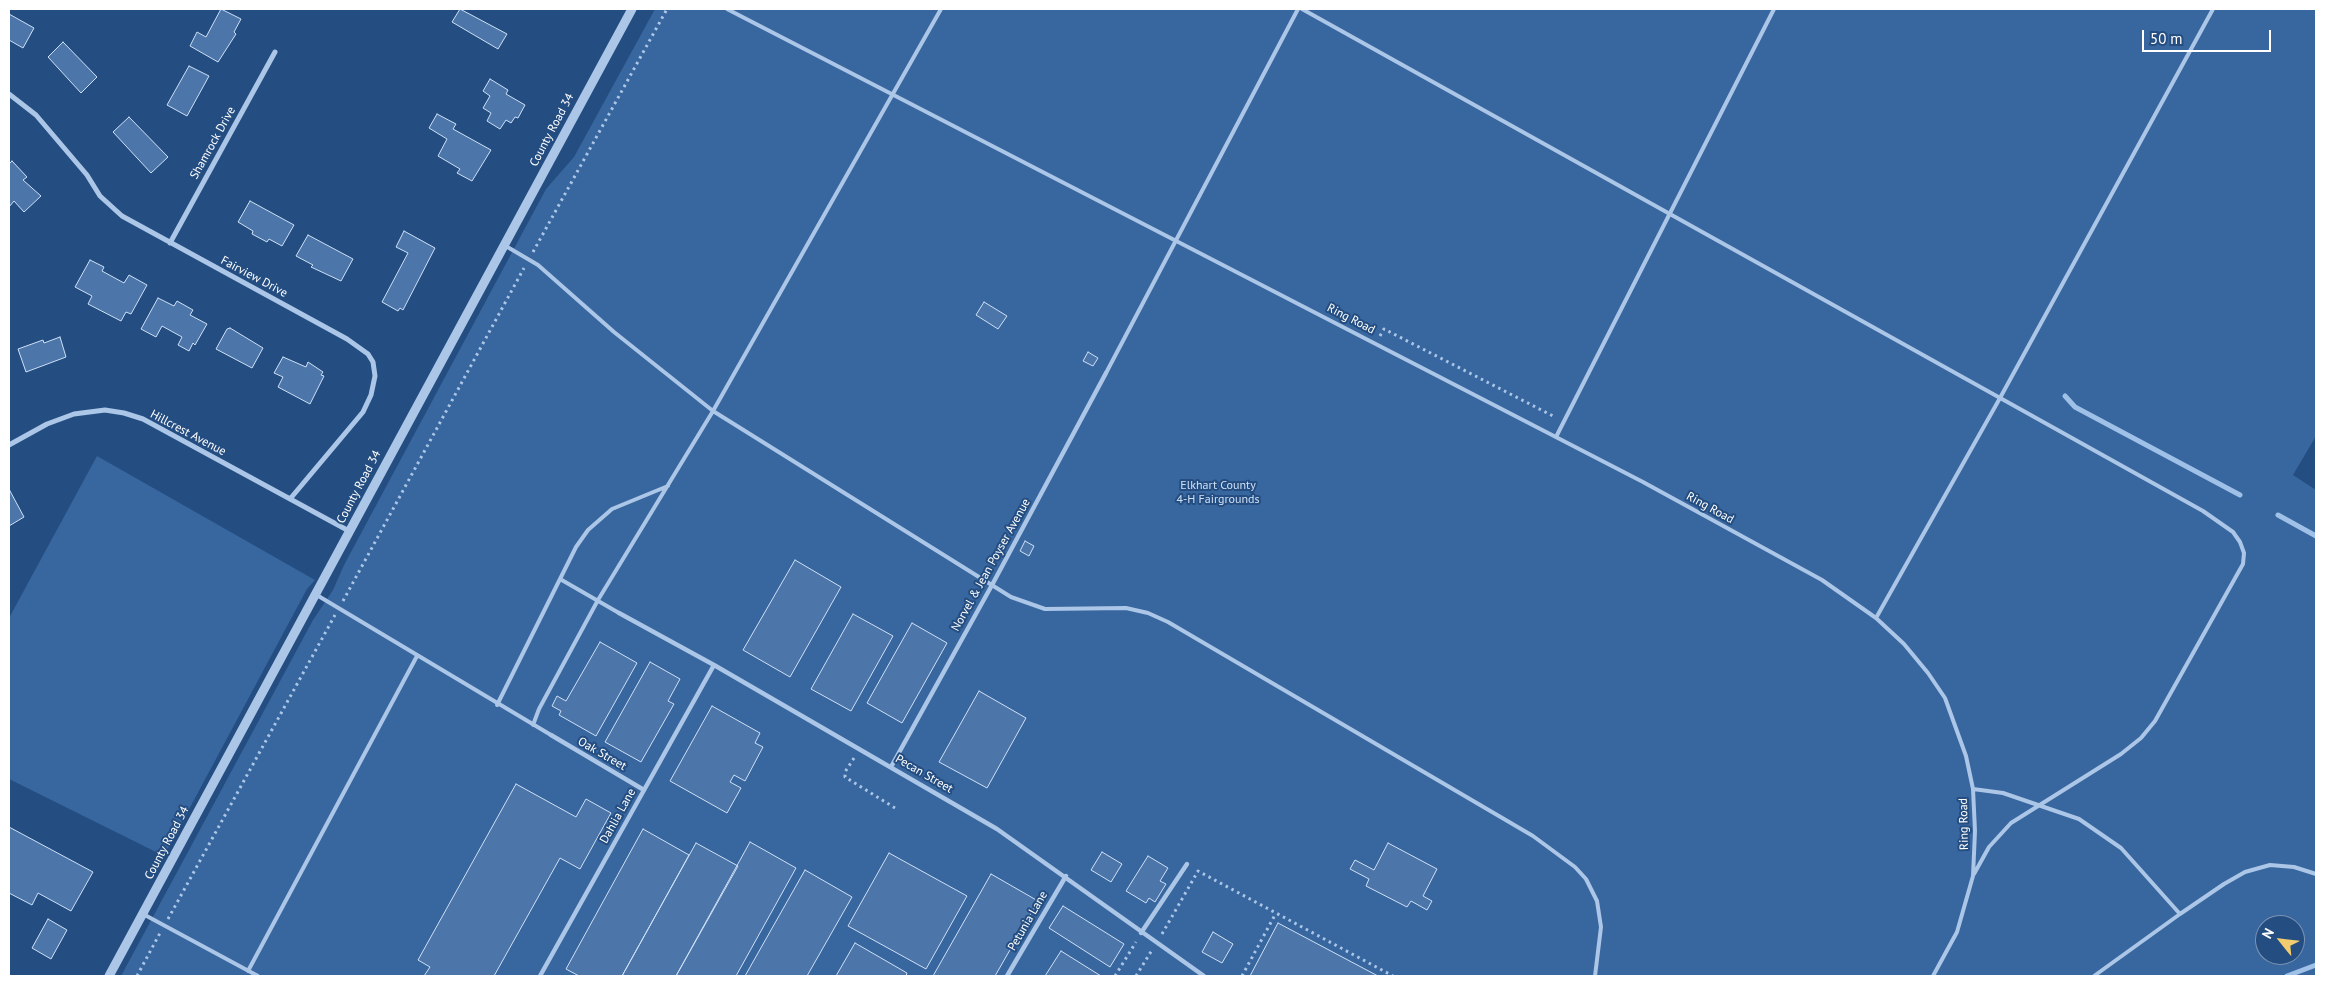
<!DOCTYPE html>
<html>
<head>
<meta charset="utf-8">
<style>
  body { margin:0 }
  #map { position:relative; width:2325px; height:985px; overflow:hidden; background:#244d81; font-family:"PT Sans",sans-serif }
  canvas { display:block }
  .frame { position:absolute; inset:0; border:10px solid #fff; pointer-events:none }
  .north { position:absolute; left:2255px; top:915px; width:50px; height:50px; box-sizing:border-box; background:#244d81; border:1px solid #7c94b3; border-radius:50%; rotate:299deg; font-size:14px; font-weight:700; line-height:20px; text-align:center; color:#fff }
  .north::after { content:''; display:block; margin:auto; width:18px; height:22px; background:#f2cc6e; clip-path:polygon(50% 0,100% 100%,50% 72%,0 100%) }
  .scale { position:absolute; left:2142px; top:30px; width:129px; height:22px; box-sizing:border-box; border:2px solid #fff; border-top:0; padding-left:6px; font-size:15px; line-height:18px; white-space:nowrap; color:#fff; -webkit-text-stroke:4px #244d81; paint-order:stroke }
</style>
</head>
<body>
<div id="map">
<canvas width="2325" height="985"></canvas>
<div class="frame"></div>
<div class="north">N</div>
<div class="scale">50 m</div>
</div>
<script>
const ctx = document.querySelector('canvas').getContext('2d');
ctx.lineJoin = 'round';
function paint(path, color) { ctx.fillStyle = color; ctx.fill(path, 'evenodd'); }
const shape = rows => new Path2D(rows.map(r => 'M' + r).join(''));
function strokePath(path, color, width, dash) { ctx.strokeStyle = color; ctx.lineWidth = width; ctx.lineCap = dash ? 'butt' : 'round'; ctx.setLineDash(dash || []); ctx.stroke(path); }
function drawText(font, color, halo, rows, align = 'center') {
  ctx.font = font + ' "PT Sans",sans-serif'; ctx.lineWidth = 4; ctx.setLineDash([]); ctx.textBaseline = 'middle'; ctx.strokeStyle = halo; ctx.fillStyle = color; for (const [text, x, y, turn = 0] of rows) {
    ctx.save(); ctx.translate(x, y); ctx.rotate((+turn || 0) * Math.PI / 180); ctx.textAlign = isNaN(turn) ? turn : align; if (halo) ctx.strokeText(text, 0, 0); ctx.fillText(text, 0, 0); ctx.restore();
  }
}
const green = shape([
  [655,9,2316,9,2316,436,2293,475,2316,490,2316,976,121,976,313,620,333,590,344,565,546,189,574,157],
  [2265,925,2295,925,2295,955,2265,955],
  [97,456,315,580,307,589,164,856,9,779,9,618]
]);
const stream = shape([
  [2065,396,2075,407,2240,495],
  [2278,515,2316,536],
  [2287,976,2316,965]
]);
const building = shape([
  [221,9,241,19,234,32,236,34,218,62,190,46,197,32,206,37,221,9],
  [460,9,507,34,498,49,452,22,460,9],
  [9,14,34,28,23,48,9,40,9,14],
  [63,42,97,77,81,93,48,57,63,42],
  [189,66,209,76,187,116,167,105,189,66],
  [490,79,508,90,506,94,525,105,518,118,515,117,511,123,506,120,500,129,487,121,491,113,483,108,490,96,483,91,490,79],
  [437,114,456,124,453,129,491,150,472,181,457,173,460,169,438,156,447,139,429,128,437,114],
  [129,117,168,157,151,173,113,132,129,117],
  [12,161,27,177,23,180,41,196,24,212,14,201,9,207,9,164,12,161],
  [250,201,294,225,282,246,269,239,267,242,252,234,253,231,238,222,250,201],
  [404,231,435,248,403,310,400,308,398,311,382,302,408,253,396,247,404,231],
  [308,235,353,259,341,281,311,267,313,265,296,256,308,235],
  [90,260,104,267,102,271,124,283,129,275,147,285,131,314,126,312,121,321,88,304,92,296,75,287,90,260],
  [158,298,174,306,177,301,193,310,190,315,207,324,195,345,193,343,189,351,178,345,182,337,162,326,156,337,141,329,158,298],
  [984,302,1007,316,998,329,976,315,984,302],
  [230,328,263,348,252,368,216,349,227,329,230,328],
  [60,337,66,357,26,372,18,349,43,340,44,343,60,337],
  [1088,352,1098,358,1093,366,1083,361,1088,352],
  [283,357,306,367,308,362,323,372,321,375,324,376,310,404,278,387,283,377,274,373,283,357],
  [10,491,24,517,9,526,9,492,10,491],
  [1025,541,1034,546,1029,556,1020,551,1025,541],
  [795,560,841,587,790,677,743,650,795,560],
  [853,614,893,636,851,711,811,689,853,614],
  [912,623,947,643,902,723,867,703,912,623],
  [600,642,637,663,596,736,559,715,561,711,552,706,557,696,566,701,600,642],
  [650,662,680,679,668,701,674,704,641,762,605,742,650,662],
  [979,691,1026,718,987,788,939,762,979,691],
  [712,706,760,733,755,743,763,747,745,781,734,775,730,782,741,788,727,813,670,781,712,706],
  [516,784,576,817,586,799,611,813,580,869,560,858,494,976,424,976,430,967,418,960,516,784],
  [9,827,93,872,71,911,38,893,32,905,9,893,9,827],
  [643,829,689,855,622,976,579,976,566,969,643,829],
  [750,842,796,868,736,976,676,976,750,842],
  [696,843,738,866,676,976,622,976,696,843],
  [1388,843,1437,869,1423,896,1432,901,1427,910,1411,901,1407,907,1366,886,1369,879,1350,869,1355,860,1374,870,1388,843],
  [1102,852,1122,864,1111,882,1091,870,1102,852],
  [889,853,967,896,926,969,848,926,889,853],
  [1148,856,1168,868,1160,881,1166,884,1155,902,1149,898,1146,903,1126,891,1148,856],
  [805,870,852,897,807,976,745,976,805,870],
  [991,874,1038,901,995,976,933,976,991,874],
  [1063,906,1124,944,1110,967,1049,928,1063,906],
  [48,919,67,930,51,959,32,948,48,919],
  [1278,923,1378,976,1250,976,1278,923],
  [1213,932,1233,944,1222,963,1202,952,1213,932],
  [855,943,907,973,906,976,836,976,855,943],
  [1061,951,1101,976,1045,976,1061,951]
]);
const path = shape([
  [533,252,667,9],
  [1380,336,1384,329,1555,417],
  [343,601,524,268],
  [854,758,845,772,845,777,895,808],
  [168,919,335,615],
  [1162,934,1198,871,1393,976],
  [137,976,160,933],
  [1115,976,1136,942],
  [1136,976,1152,950],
  [1242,976,1276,913]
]);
const service = shape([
  [727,9,1643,482,1822,580,1876,618,1904,644,1928,673,1945,698,1966,756,1973,789,1975,831,1973,876,1957,932,1933,976],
  [1302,9,2203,511,2233,532,2240,542,2244,553,2243,564,2155,721,2141,738,2121,754,2011,823,1989,847,1974,874],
  [504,245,538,265,614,332,713,411,1011,597,1045,609,1126,608,1148,613,1168,622,1533,836,1575,867,1586,879,1597,901,1601,927,1595,976],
  [1106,373,1298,9],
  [1556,437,1774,9],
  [560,579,619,613],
  [315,594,551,735],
  [1876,618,2000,398,2213,9],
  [497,705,576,547,588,530,612,509,668,486],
  [533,725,539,709,598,600,713,411,941,9],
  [1973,789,2003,793,2079,819,2121,848,2180,914,2094,976],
  [143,914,258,976],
  [2180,914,2224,884,2245,872,2270,865,2294,867,2316,874],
  [248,971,417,656]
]);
const pedestrian = shape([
  [619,613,714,665,997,829,1204,976],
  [551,735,644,790],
  [891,767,992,585,1106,373],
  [1141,933,1187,864],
  [540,976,714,665],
  [1007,976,1066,876]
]);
const minor = shape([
  [9,94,36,115,87,175,100,196,122,216,347,339,368,354,373,362,375,376,371,395,363,412,290,499],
  [170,243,275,52],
  [9,445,47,424,74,414,105,410,124,413,143,419,349,531]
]);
const tertiary = shape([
  [109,976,632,9]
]);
const streetNames = [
  ["County Road 34",552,130,-62],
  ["Shamrock Drive",213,143,-61],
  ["Fairview Drive",254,277,28],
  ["Ring Road",1351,319,27],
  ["Hillcrest Avenue",188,433,28],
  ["County Road 34",359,487,-62],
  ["Ring Road",1710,508,29],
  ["Norvel & Jean Poyser Avenue",991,565,-61],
  ["Oak Street",602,754,30],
  ["Pecan Street",924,774,30],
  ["Dahlia Lane",618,816,-61],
  ["Ring Road",1964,824,-91],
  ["County Road 34",167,843,-62],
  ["Petunia Lane",1028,921,-60]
];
const parkNames = [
  ["Elkhart County",1218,486],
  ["4-H Fairgrounds",1218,500]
];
paint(green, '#38669f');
strokePath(stream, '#9fc1e8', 5);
paint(building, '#4c76aa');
strokePath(building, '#cee0f6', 1);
strokePath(path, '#abc6e7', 3, [2.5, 4]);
strokePath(service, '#abc6e7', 4);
strokePath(pedestrian, '#abc6e7', 4.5);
strokePath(minor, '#abc6e7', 5);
strokePath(tertiary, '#abc6e7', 9);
drawText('12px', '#fff', '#244d81', streetNames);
drawText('12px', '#cee0f6', '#244d81', parkNames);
</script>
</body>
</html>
